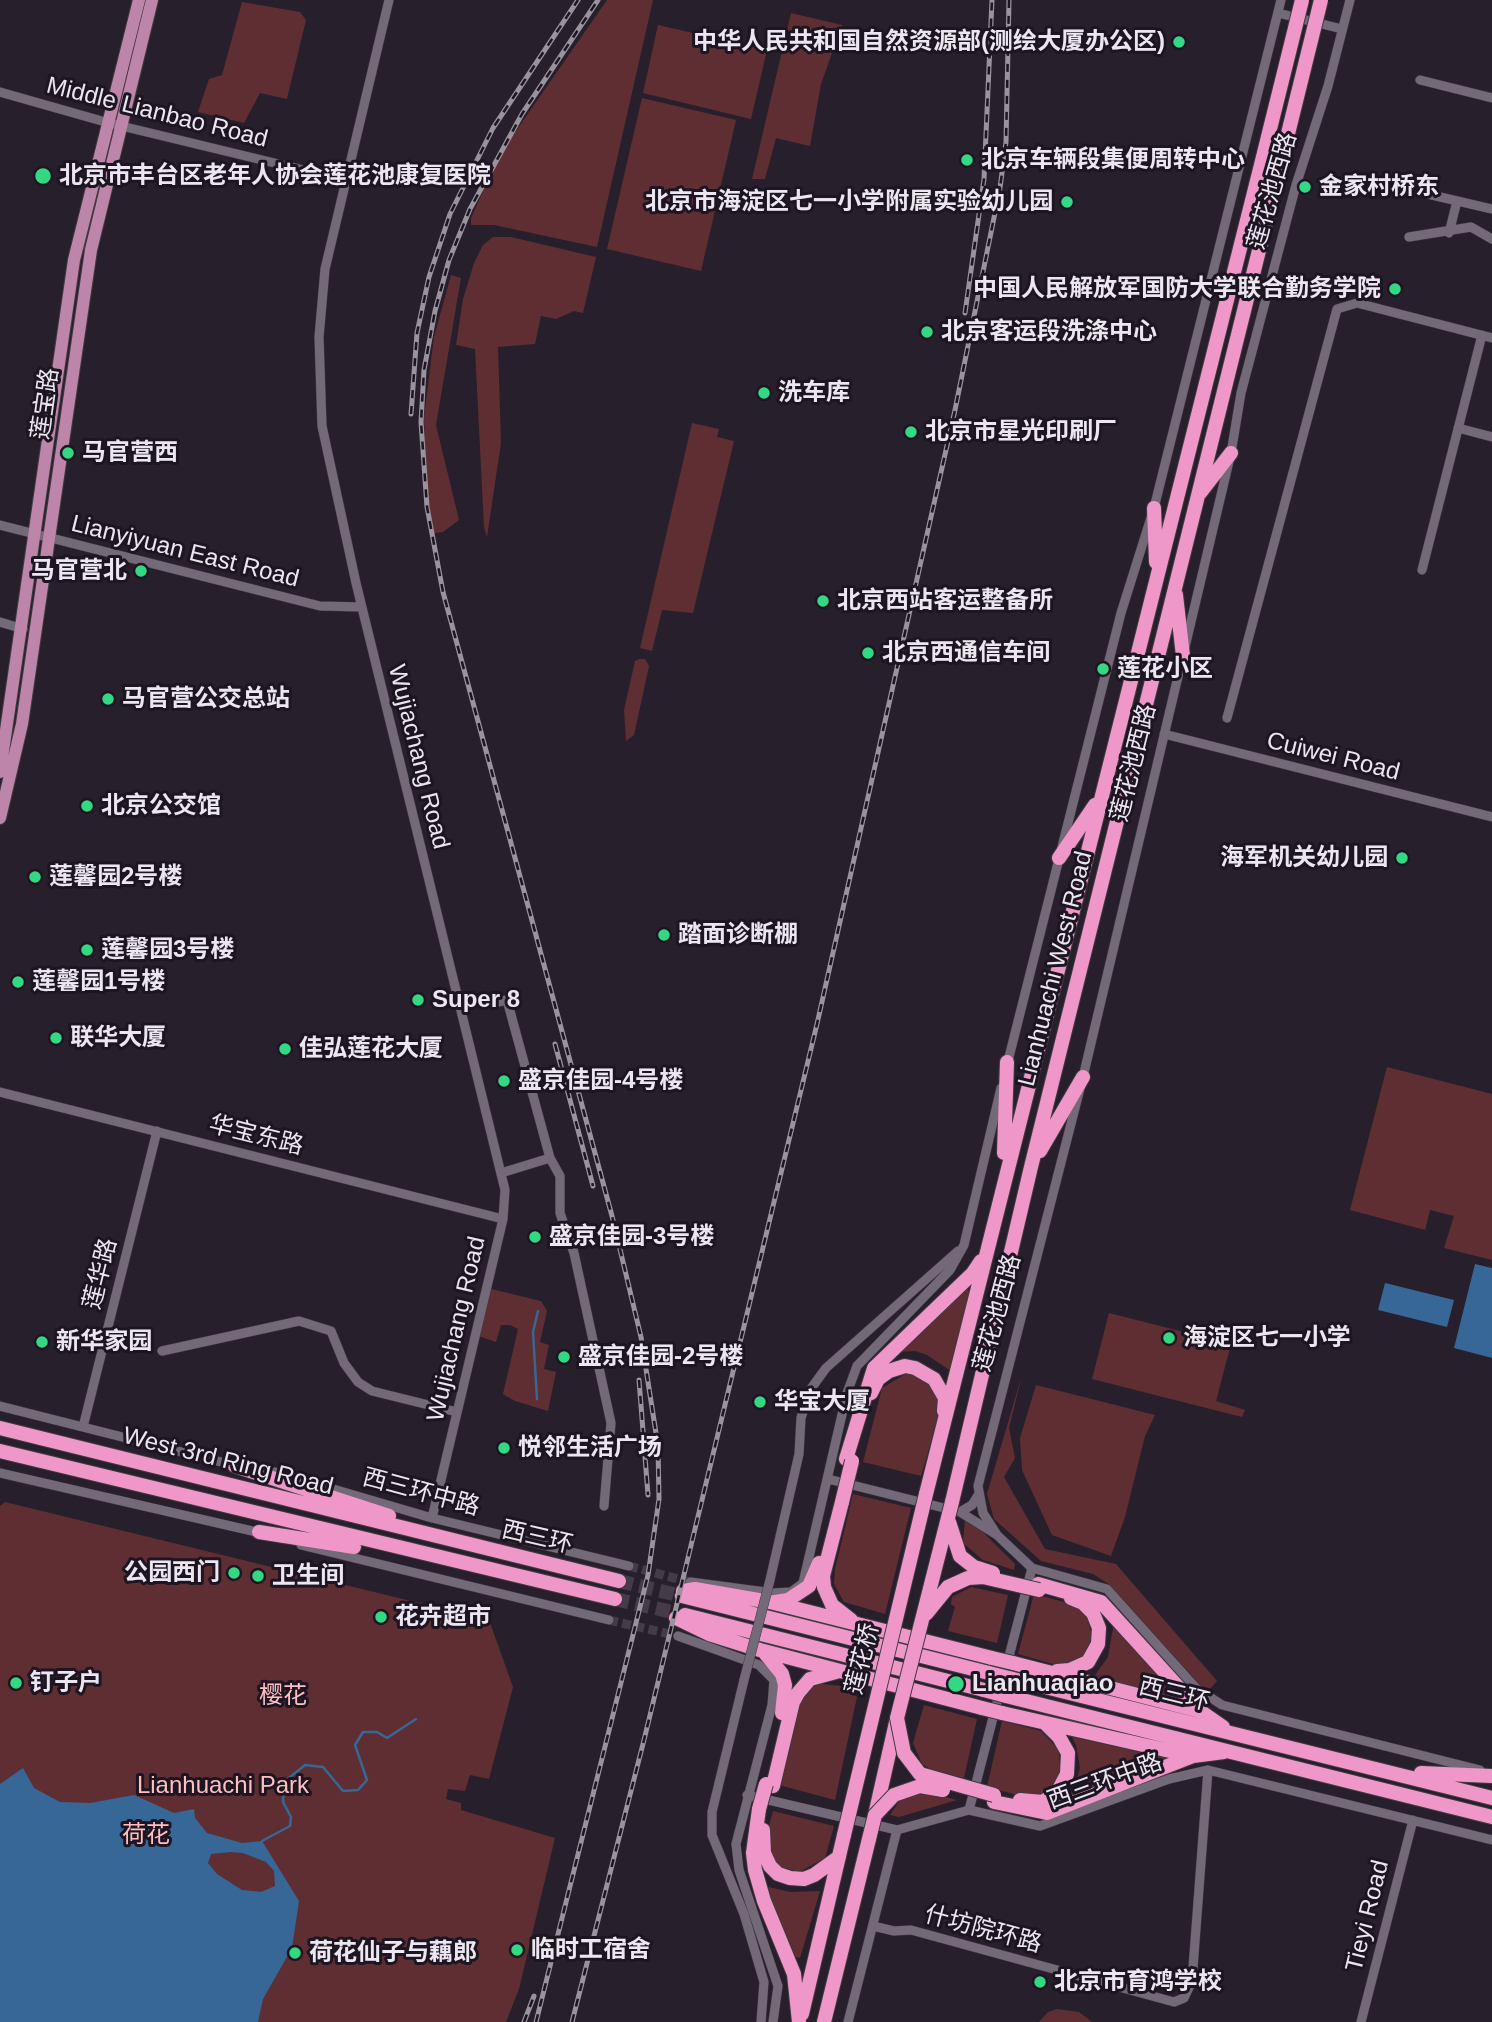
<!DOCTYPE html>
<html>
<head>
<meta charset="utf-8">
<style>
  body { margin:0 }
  canvas { display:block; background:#271f2b }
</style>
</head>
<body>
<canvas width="1492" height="2022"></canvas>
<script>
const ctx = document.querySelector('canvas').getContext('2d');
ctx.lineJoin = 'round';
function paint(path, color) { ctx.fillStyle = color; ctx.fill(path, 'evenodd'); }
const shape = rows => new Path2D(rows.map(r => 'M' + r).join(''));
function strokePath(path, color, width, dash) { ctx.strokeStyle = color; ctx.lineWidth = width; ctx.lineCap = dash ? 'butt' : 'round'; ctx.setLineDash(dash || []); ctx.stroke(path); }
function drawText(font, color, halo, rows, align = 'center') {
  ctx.font = font + ' Helvetica,"Noto Sans SC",sans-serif'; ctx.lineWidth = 6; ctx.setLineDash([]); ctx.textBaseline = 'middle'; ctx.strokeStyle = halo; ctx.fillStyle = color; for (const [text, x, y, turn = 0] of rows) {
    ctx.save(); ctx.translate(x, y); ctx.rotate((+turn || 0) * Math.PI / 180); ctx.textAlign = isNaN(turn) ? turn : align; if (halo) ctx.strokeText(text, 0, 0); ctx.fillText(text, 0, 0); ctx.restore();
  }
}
const green = shape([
  [607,0,653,0,597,247,494,225,471,225,471,218,488,180,511,138],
  [242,2,300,12,306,20,287,99,260,93,244,123,198,112,209,79,222,75],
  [791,13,842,25,821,84,810,146,776,138,765,179,752,179],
  [658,25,767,50,751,119,643,93],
  [642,98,736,120,701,271,607,249],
  [493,237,511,237,596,257,583,313,574,311,556,319,541,316,535,344,498,347,501,443,487,537,484,527,475,349,456,345,463,299,474,263,483,245],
  [451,275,461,278,436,425,459,520,443,532,434,533,427,497,424,417,434,337],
  [692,423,719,429,717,437,734,441,693,613,662,610,652,651,640,648],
  [639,659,645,659,649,666,634,735,626,741,624,710,635,661],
  [1387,1067,1492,1094,1492,1260,1444,1248,1454,1216,1430,1210,1425,1230,1350,1210],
  [487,1288,541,1301,547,1311,540,1342,549,1345,544,1369,556,1372,548,1411,515,1401,503,1394,518,1329,510,1325,501,1325,496,1342,475,1335],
  [967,1288,970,1293,951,1371,927,1355,915,1351,896,1352],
  [1109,1313,1231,1344,1216,1401,1245,1410,1242,1417,1092,1379],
  [909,1372,930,1382,941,1408,921,1476,863,1462,882,1388],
  [1022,1375,1009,1428,1015,1458,1004,1477,1045,1549,1116,1564,1217,1681,1210,1689,1202,1687,1110,1585,1093,1574,1041,1561,994,1519,987,1494],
  [1036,1385,1155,1415,1145,1436,1125,1517,1111,1556,1052,1535,1022,1470,1020,1438],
  [853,1494,911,1508,885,1614,844,1602,834,1584,835,1569],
  [5,1502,489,1620,513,1687,489,1779,470,1775,465,1791,448,1789,446,1799,461,1803,461,1810,555,1838,519,1989,506,2022,0,2022,0,1506],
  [965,1519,977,1526,1015,1564,1014,1570,983,1560,963,1543],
  [971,1587,1008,1595,997,1643,948,1631,955,1607,951,1604,952,1597],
  [1034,1594,1079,1606,1085,1611,1094,1642,1079,1662,1060,1666,1018,1654],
  [1114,1623,1181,1698,1093,1678,1108,1657],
  [821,1684,842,1686,857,1697,835,1800,779,1785,800,1699,811,1687],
  [924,1705,977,1719,964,1778,932,1770,922,1764,913,1743],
  [1002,1721,1041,1731,1059,1750,1060,1777,1044,1795,1033,1799,987,1787],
  [1072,1737,1167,1758,1068,1798,1075,1786,1080,1768,1076,1745],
  [913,1791,922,1791,957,1800,899,1817,890,1815,900,1800],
  [773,1811,834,1826,825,1858,799,1872,777,1866,771,1861,768,1829],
  [769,1887,790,1892,820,1891,800,1958,793,1956,767,1892],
  [1057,2009,1079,2012,1092,2022,1039,2022,1048,2012]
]);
const water = shape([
  [1475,1264,1492,1268,1492,1358,1454,1348],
  [1385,1283,1454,1300,1447,1327,1378,1310],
  [23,1768,34,1788,60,1802,90,1803,134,1795,174,1813,194,1809,195,1818,207,1833,242,1843,262,1841,299,1901,292,1948,263,1999,258,2022,0,2022,0,1784],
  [231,1852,243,1853,266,1862,274,1871,275,1886,261,1892,242,1890,217,1874,208,1863,211,1854]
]);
const stream = shape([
  [537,1399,533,1332,538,1311],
  [262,1841,290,1826,291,1817,283,1802,284,1782,305,1765,323,1767,343,1791,358,1790,367,1780,355,1745,363,1732,377,1732,387,1738,416,1719]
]);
const minorTunnel = shape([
  [629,1566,690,1582],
  [609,1620,678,1636]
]);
const highwayTunnel = shape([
  [619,1581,682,1596],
  [615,1599,677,1613]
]);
const minor = shape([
  [389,0,325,269,319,337,322,426,356,583,505,1190,503,1219,432,1518],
  [1278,13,1342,29],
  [1420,80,1492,98],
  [0,92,109,123,345,180],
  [1423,193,1492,209],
  [1449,233,1457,201],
  [1409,237,1471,227,1492,239],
  [1458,428,1492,437],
  [0,525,320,606,362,607],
  [1422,570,1482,335],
  [0,622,23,629],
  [1227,718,1337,309,1357,303,1492,338],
  [1164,734,1492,817],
  [489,1004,507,1000,550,1158,560,1176,560,1213,574,1253,611,1423,604,1506],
  [1007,1065,1121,613,1154,508,1281,0],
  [0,1092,503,1219],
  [501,1173,550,1158],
  [162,1351,299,1321,331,1331,344,1363,358,1382,372,1391,457,1412],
  [0,1406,237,1466],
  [83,1427,157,1131],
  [275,1472,432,1518,629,1566],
  [0,1473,261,1533],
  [828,1479,952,1510],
  [979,1494,972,1505,960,1512,997,1535,1032,1568,1107,1589,1196,1688,1222,1705,1480,1770],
  [997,1535,983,1513,978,1486,1083,1077,1231,453,1241,393,1296,185,1328,86,1350,0],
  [301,1545,609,1620],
  [770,1580,799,1454,801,1418,810,1390,826,1368,958,1251],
  [690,1582,773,1593,791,1592,803,1583,847,1393,857,1366,950,1270,964,1245,1001,1088],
  [678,1636,759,1665,774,1680,772,1705,736,1844,739,1870,778,1986,773,2022],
  [744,1680,712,1812,712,1835,744,1914,764,1982,761,2022],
  [747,1795,897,1830,969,1810,1040,1826,1169,1779,1208,1770,1492,1840],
  [969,1810,1032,1568],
  [873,1926,894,1931,911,1930,1174,2002,1184,1998,1192,1981,1208,1770],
  [848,2022,897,1830],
  [1361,2022,1413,1820]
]);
const major = shape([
  [0,772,74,260,139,0],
  [0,818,22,724,91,250,152,0]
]);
const highway = shape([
  [1200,493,1231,453],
  [1154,508,1156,562],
  [1176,595,1183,656],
  [1059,858,1095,805],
  [1040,1151,1083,1077],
  [1004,1153,1007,1062],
  [871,1393,878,1379,889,1371,905,1366,915,1368,934,1379,945,1398,944,1411],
  [0,1428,619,1581],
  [0,1451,615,1599],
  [846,1459,874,1368,973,1273,981,1261],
  [235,1466,389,1516],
  [926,1494,1263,157],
  [842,1502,823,1576,824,1587,832,1605,851,1620],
  [952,1502,1031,1167,1281,162],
  [259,1532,354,1547],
  [1038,1584,1101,1602,1200,1711,1223,1727],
  [683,1591,695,1589,770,1602,992,1658],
  [682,1596,989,1673],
  [775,1602,788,1600,809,1586,819,1563],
  [685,1615,984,1690],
  [676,1618,709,1634,760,1650,982,1708],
  [765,1653,782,1674,785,1685,782,1713],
  [1013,1663,1200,1711],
  [1057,1671,1070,1670,1088,1662,1098,1644,1099,1628,1093,1613,1083,1603,1071,1598],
  [1009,1678,1492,1798],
  [1006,1696,1492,1817],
  [1002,1713,1192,1756],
  [1421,1773,1492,1776],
  [773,1786,793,1702,798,1693,810,1679,836,1672],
  [1020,1800,1043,1802,1058,1791,1067,1774,1068,1753,1059,1737,1045,1723],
  [994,1802,1047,1813,1193,1756,1224,1752],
  [759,1809,753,1853,755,1870,764,1901,794,1974,799,2022],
  [875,1815,897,1718],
  [763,1830,764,1853,770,1866,778,1874,790,1878,804,1879,814,1875,839,1857],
  [802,2014,844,1835],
  [824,2022,869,1839]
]);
const rail = shape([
  [965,313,984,179,992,0],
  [411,414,417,333,429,277,450,214,493,128,578,0],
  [555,1044,593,1186],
  [639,1380,648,1495],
  [524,2022,534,1996],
  [536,2022,648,1575,659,1499,658,1446,641,1337,612,1216,443,592,427,507,421,422,424,370,435,311,449,260,470,209,522,114,598,0],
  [572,2022,645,1736,817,1024,955,410,1000,188,1006,142,1009,0]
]);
const minorBridge = shape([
  [744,1680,770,1580]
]);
const highwayBridge = shape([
  [1263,157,1302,0],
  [1281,162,1321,0],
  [842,1502,852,1461],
  [952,1502,897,1718,904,1753,920,1774,994,1795],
  [949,1522,960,1556,974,1567,993,1573],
  [926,1614,948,1587,968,1578,983,1577,1039,1590],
  [992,1658,1013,1663],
  [989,1673,1009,1678],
  [984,1690,1006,1696],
  [982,1708,1002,1713],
  [759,1809,766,1784],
  [844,1835,926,1494],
  [869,1839,875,1815,894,1795,920,1786,943,1790]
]);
const markers = [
  [1179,42,7,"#32d882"],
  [967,160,7,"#32d882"],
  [43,176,9,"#32d882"],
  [1305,187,7,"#32d882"],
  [1067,202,7,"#32d882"],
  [1395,289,7,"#32d882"],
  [927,332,7,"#32d882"],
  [764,393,7,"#32d882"],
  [911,432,7,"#32d882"],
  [68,453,7,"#32d882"],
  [141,571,7,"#32d882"],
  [823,601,7,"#32d882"],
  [868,653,7,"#32d882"],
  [1103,669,7,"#32d882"],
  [108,699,7,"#32d882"],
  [87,806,7,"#32d882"],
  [1402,858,7,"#32d882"],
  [35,877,7,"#32d882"],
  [664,935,7,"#32d882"],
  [87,950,7,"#32d882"],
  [18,982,7,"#32d882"],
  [418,1000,7,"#32d882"],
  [56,1038,7,"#32d882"],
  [285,1049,7,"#32d882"],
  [504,1081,7,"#32d882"],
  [535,1237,7,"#32d882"],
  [1169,1338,7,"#32d882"],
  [42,1342,7,"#32d882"],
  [564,1357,7,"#32d882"],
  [760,1402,7,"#32d882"],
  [504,1448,7,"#32d882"],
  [234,1573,7,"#32d882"],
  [258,1576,7,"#32d882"],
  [381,1617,7,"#32d882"],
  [16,1683,7,"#32d882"],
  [956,1684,9,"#32d882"],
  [517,1950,7,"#32d882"],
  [295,1953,7,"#32d882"],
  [1040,1982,7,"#32d882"]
];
const poiNames = [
  ["中华人民共和国自然资源部(测绘大厦办公区)",1165,42,"right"],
  ["北京车辆段集便周转中心",981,160],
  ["北京市丰台区老年人协会莲花池康复医院",59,176],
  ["金家村桥东",1319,187],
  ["北京市海淀区七一小学附属实验幼儿园",1053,202,"right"],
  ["中国人民解放军国防大学联合勤务学院",1381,289,"right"],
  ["北京客运段洗涤中心",941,332],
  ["洗车库",778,393],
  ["北京市星光印刷厂",925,432],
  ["马官营西",82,453],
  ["马官营北",127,571,"right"],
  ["北京西站客运整备所",837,601],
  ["北京西通信车间",882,653],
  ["莲花小区",1117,669],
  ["马官营公交总站",122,699],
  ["北京公交馆",101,806],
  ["海军机关幼儿园",1388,858,"right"],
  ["莲馨园2号楼",49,877],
  ["踏面诊断棚",678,935],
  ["莲馨园3号楼",101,950],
  ["莲馨园1号楼",32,982],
  ["Super 8",432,1000],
  ["联华大厦",70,1038],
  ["佳弘莲花大厦",299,1049],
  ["盛京佳园-4号楼",518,1081],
  ["盛京佳园-3号楼",549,1237],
  ["海淀区七一小学",1183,1338],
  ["新华家园",56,1342],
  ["盛京佳园-2号楼",578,1357],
  ["华宝大厦",774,1402],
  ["悦邻生活广场",518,1448],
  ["公园西门",220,1573,"right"],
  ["卫生间",272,1576],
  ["花卉超市",395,1617],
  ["钉子户",30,1683],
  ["Lianhuaqiao",972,1684],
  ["临时工宿舍",531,1950],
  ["荷花仙子与藕郎",309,1953],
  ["北京市育鸿学校",1054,1982]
];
const streetNames = [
  ["Middle Lianbao Road",157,113,14],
  ["莲花池西路",1273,191,-74],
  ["莲宝路",46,404,-82],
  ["Lianyiyuan East Road",185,552,14],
  ["Wujiachang Road",418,757,76],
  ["Cuiwei Road",1333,757,14],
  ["莲花池西路",1134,763,-76],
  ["Lianhuachi West Road",1056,969,-76],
  ["华宝东路",256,1136,14],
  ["莲华路",101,1274,-76],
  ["莲花池西路",998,1313,-75],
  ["Wujiachang Road",457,1329,-77],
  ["West 3rd Ring Road",228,1462,14],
  ["西三环中路",421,1493,15],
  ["西三环",537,1538,13],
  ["莲花桥",863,1659,-76],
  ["西三环",1174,1695,14],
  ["西三环中路",1105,1782,-20],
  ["Tieyi Road",1368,1916,-76],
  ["什坊院环路",983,1930,15]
];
const parkNames = [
  ["樱花",283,1696],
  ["Lianhuachi Park",223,1786],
  ["荷花",146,1835]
];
paint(green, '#5f2e32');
paint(water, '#366796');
strokePath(stream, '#366796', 2.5);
strokePath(minorTunnel, '#443d48', 9, [9, 4.5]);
strokePath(highwayTunnel, '#443d48', 14, [14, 7]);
strokePath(minor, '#403944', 10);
strokePath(major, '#403944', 14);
strokePath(highway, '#403944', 16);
strokePath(minor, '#736979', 9);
strokePath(major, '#be85aa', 12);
strokePath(highway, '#f097ca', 14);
strokePath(rail, '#9a939e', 5);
strokePath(rail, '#1d1522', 2.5, [8]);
strokePath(minorBridge, '#403944', 10, []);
strokePath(highwayBridge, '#403944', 16, []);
strokePath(minorBridge, '#736979', 9);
strokePath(highwayBridge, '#f097ca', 14);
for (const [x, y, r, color] of markers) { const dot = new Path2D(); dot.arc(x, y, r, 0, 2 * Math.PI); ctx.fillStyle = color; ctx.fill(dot); strokePath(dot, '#1d1522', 2.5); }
drawText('bold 24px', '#ebe6ef', '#1d1522', poiNames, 'left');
drawText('24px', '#ebe6ef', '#1d1522', streetNames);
drawText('24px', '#ffbfc1', '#1d1522', parkNames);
</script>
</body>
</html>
